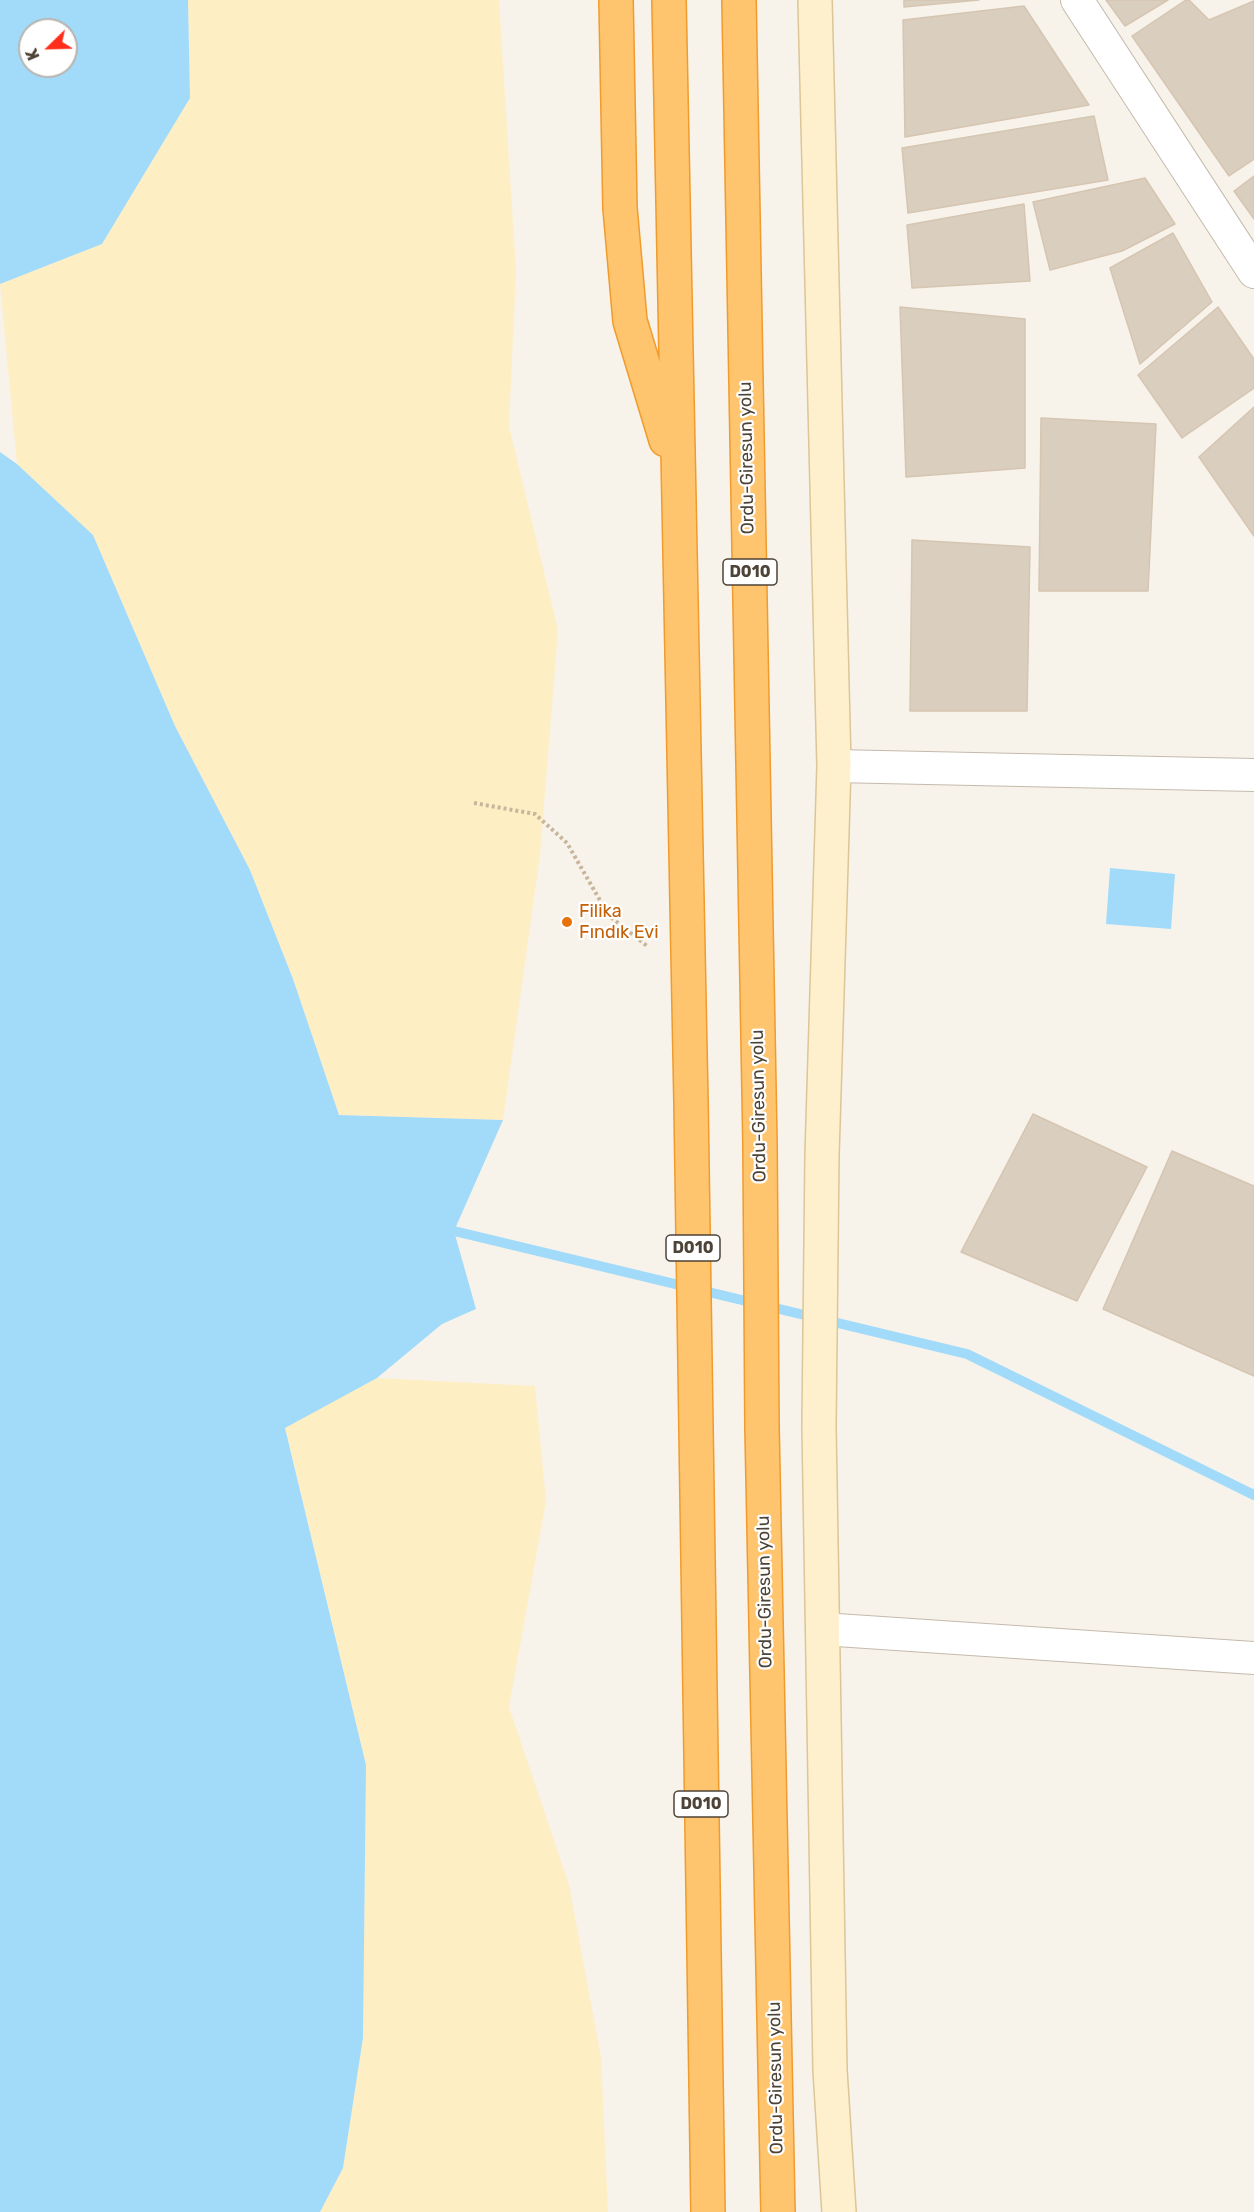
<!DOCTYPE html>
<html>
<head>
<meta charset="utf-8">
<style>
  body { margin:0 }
  #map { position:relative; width:1254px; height:2212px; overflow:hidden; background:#f7f3eb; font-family:Rubik,sans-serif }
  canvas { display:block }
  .north { position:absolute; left:18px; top:18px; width:60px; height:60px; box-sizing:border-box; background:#fff; border:2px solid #b8b4af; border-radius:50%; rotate:247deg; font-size:16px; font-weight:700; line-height:24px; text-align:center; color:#4d4337 }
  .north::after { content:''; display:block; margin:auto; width:21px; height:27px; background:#ff2e1a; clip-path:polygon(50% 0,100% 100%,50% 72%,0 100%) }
</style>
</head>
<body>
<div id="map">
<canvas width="1254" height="2212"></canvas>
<div class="north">K</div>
</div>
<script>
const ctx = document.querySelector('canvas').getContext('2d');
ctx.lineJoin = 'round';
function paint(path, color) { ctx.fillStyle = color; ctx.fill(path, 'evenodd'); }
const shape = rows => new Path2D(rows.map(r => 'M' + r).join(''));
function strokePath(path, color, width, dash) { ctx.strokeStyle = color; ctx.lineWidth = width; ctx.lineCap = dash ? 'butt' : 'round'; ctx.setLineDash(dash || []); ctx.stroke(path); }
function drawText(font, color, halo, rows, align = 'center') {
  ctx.font = font + ' Rubik,sans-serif'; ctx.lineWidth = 4.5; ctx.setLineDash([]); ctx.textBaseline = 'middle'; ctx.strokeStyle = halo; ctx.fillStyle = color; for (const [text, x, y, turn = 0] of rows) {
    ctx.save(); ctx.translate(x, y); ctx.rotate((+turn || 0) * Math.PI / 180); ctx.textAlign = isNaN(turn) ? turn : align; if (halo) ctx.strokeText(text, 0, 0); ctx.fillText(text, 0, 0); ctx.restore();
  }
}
const sand = shape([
  [188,0,499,0,516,271,509,426,558,630,540,855,503,1120,339,1115,293,979,250,870,175,726,93,535,17,464,0,284,102,244,190,98],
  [377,1378,535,1386,546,1501,509,1707,569,1885,601,2057,608,2212,320,2212,343,2168,363,2038,366,1765,285,1427]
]);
const water = shape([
  [0,0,188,0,190,98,102,244,0,284],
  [30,30,66,30,66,66,30,66],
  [0,452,17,464,93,535,175,726,250,870,293,979,339,1115,503,1120,454,1231,476,1309,442,1324,377,1378,285,1428,366,1765,363,2038,343,2168,320,2212,0,2212],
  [1110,868,1175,874,1171,929,1106,924]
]);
const stream = shape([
  [454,1231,967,1354,1254,1495]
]);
const building = shape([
  [904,0,979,0,904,7,904,0],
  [1106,0,1168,0,1125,26,1106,0],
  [1186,0,1189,0,1209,20,1254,1,1254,159,1229,176,1132,36,1186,0],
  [1024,6,1089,105,905,137,903,20,1024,6],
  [1094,116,1108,180,908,213,902,148,1094,116],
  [1254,176,1254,219,1234,191,1254,176],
  [1145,178,1175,224,1122,251,1050,270,1033,202,1145,178],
  [1024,204,1030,281,912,288,907,225,1024,204],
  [1173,233,1212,302,1140,364,1110,268,1173,233],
  [900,307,1025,319,1025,468,906,477,900,307],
  [1218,307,1254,359,1254,388,1182,438,1138,375,1218,307],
  [1254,407,1254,536,1199,457,1254,407],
  [1041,418,1156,424,1148,591,1039,591,1041,418],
  [912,540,1030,547,1027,711,910,711,912,540],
  [1033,1114,1147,1167,1077,1301,961,1252,1033,1114],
  [1172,1151,1254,1186,1254,1376,1103,1309,1172,1151]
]);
const path = shape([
  [474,803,535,814,567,843,609,916,647,946]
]);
const street = shape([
  [1077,0,1254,272],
  [834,766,1254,775],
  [822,1629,1254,1658]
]);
const secondary = shape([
  [815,0,834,766,822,1155,819,1426,830,2070,839,2212]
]);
const highway = shape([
  [616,0,620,208,630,321,666,440],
  [669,0,691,1102,708,2212],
  [739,0,760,1144,762,1427,778,2212]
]);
const markers = [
  [567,922,6,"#e8710a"]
];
const shields = [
  [750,572,54],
  [693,1248,54],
  [701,1804,54]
];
const shieldNames = [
  ["D010",750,572],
  ["D010",693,1248],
  ["D010",701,1804]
];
const streetNames = [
  ["Ordu-Giresun yolu",747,458,-91],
  ["Ordu-Giresun yolu",759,1106,-91],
  ["Ordu-Giresun yolu",765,1592,-91],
  ["Ordu-Giresun yolu",776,2078,-91]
];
const foodNames = [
  ["Filika",579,912],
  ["Fındık Evi",579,933]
];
paint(sand, '#feeec4');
paint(water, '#a2dbf9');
strokePath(stream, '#a2dbf9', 10);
paint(building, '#dacebf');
strokePath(building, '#d6c5b1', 1.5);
strokePath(street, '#c4baac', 34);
strokePath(secondary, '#dcc596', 36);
strokePath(highway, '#f09b2c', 36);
strokePath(path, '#c8b59b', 4, [3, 3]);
strokePath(street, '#fff', 32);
strokePath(secondary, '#fff0cd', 33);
strokePath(highway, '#ffc56e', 33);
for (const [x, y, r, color] of markers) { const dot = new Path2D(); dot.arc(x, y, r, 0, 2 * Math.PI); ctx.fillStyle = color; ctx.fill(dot); strokePath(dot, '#fff', 2); }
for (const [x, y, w] of shields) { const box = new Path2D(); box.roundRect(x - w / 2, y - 13, w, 26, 4.5); ctx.fillStyle = '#fff'; ctx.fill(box); strokePath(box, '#4d4337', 1.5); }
drawText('bold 16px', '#4d4337', null, shieldNames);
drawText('18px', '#4d4337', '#fff', streetNames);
drawText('18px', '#c56008', '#fff', foodNames, 'left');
</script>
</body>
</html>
